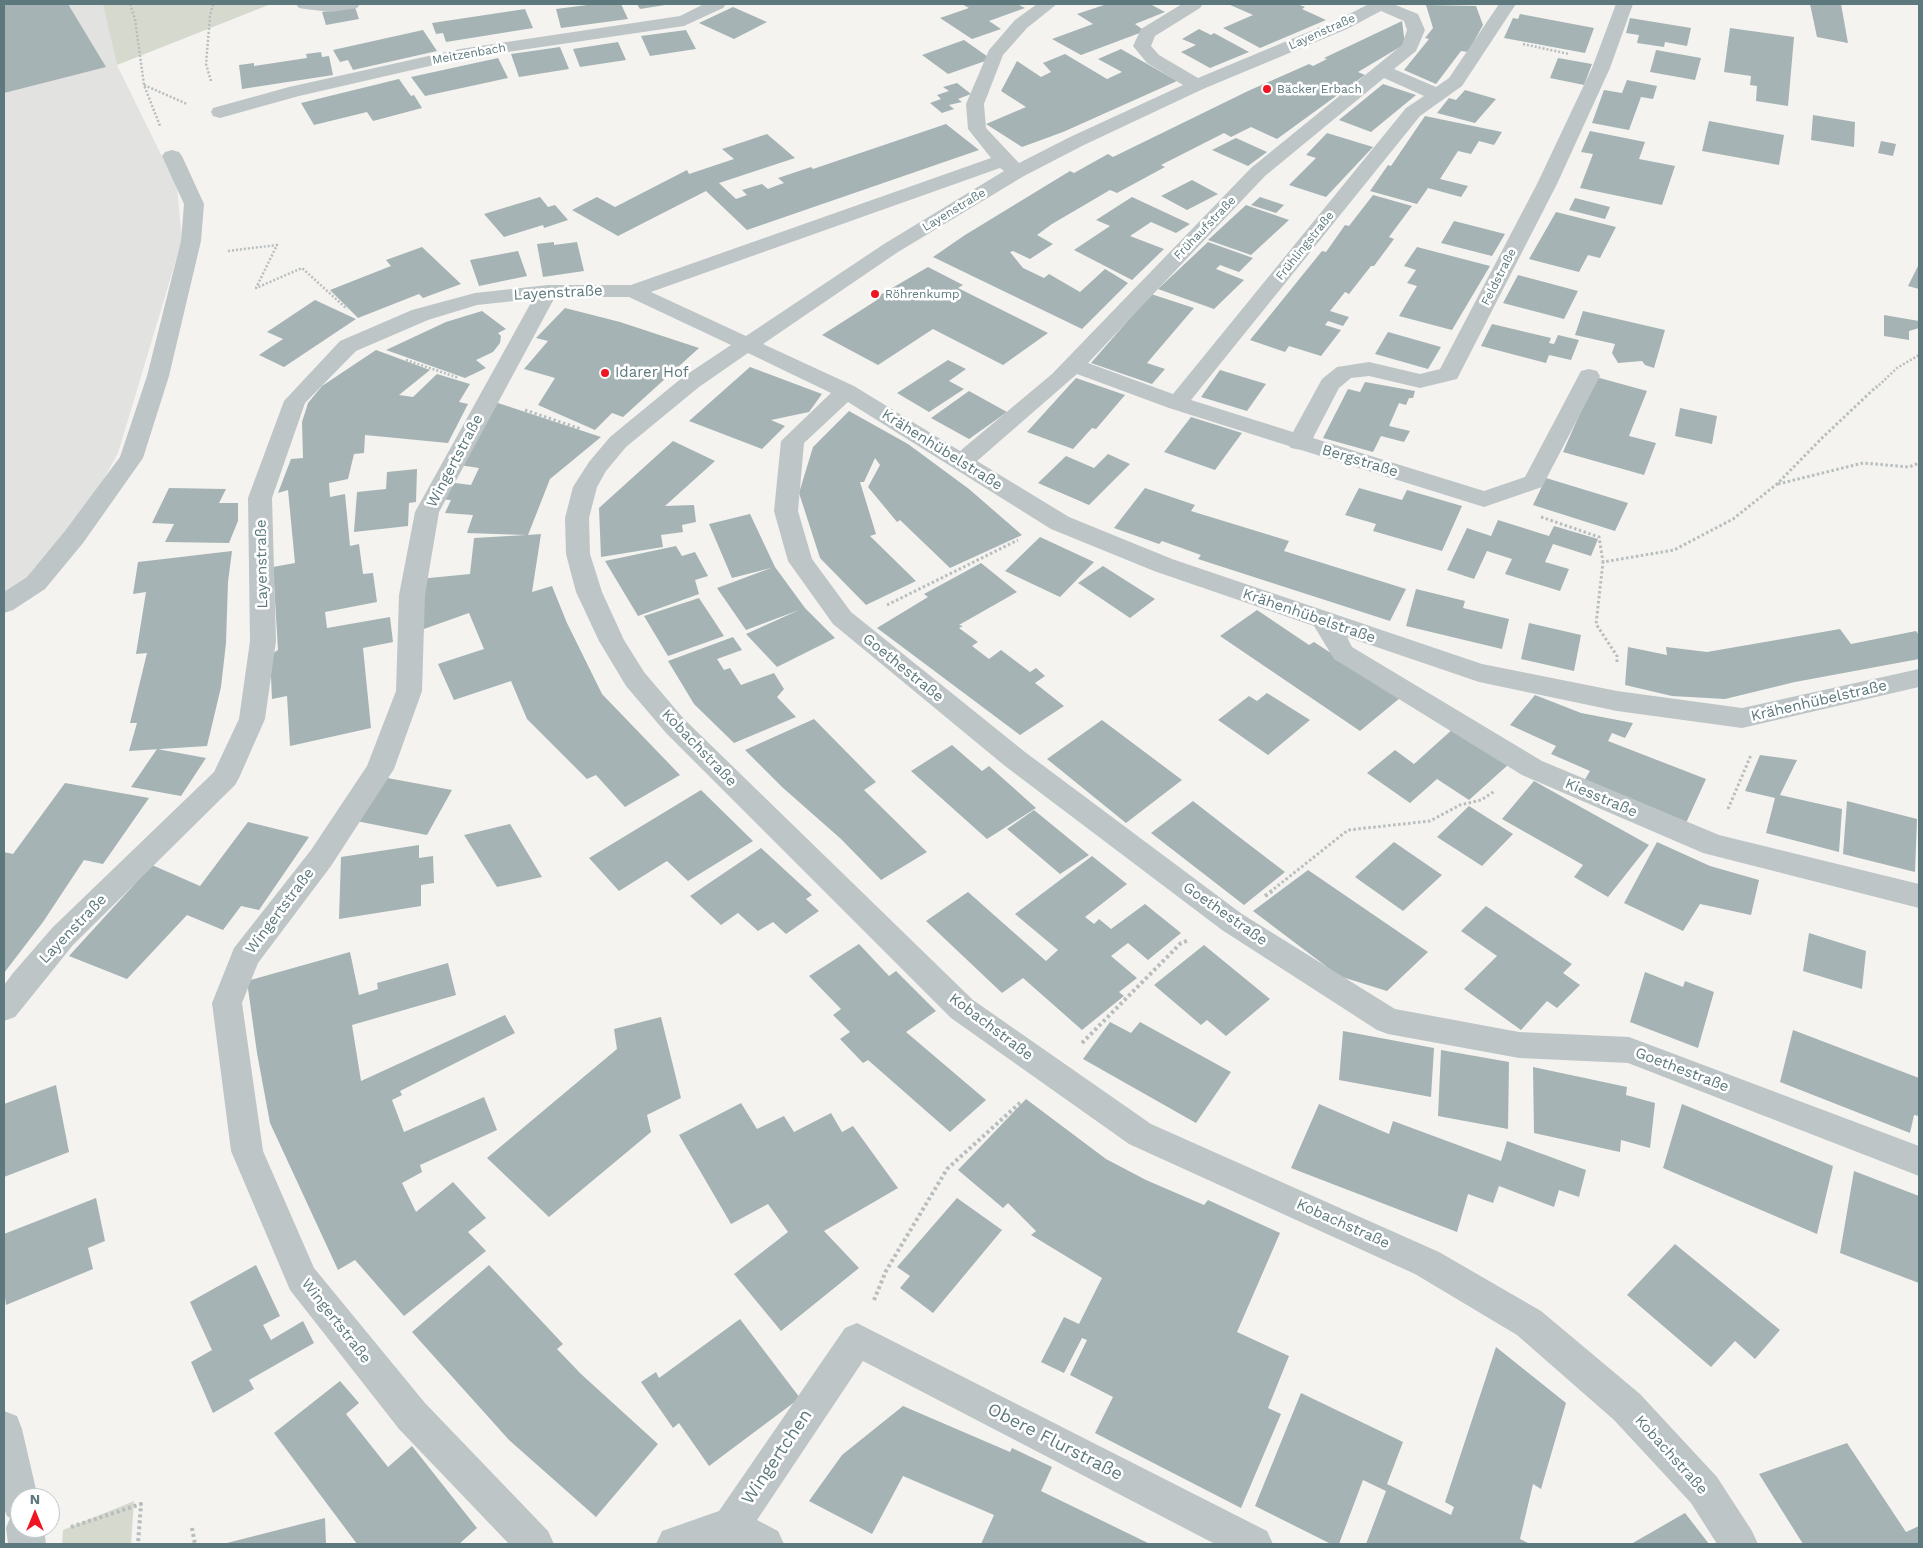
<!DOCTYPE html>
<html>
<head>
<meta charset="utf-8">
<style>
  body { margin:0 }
  #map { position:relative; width:1923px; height:1548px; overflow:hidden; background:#f4f3f0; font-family:"Work Sans",sans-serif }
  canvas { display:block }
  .frame { position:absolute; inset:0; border:5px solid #5d797d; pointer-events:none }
  .north { position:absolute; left:10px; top:1488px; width:50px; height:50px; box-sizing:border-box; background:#fff; border:1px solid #bec9cb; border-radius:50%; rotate:0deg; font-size:14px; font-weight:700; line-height:20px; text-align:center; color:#5d797d }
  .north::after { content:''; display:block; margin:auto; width:18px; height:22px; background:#ef1522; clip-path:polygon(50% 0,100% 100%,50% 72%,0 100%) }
</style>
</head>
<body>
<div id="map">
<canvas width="1923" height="1548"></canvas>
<div class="frame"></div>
<div class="north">N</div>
</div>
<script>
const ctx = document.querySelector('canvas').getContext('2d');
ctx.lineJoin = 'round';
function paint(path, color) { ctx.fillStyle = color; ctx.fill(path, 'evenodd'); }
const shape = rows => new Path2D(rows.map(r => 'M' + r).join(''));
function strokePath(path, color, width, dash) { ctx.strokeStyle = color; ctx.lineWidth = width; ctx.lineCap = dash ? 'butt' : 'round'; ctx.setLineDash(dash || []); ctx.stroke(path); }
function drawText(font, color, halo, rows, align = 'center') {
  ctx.font = font + ' "Work Sans",sans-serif'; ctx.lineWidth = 5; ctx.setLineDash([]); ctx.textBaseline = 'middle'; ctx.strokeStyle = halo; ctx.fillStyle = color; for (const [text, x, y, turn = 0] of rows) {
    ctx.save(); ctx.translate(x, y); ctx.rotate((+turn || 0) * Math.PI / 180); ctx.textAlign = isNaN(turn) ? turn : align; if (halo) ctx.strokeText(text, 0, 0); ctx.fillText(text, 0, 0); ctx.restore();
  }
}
const built = shape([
  [4,4,103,4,105,6,117,65,177,187,182,240,118,453,98,490,33,576,4,602]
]);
const green = shape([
  [103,4,271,4,117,65],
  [134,1501,131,1544,62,1544,63,1530]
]);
const building = shape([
  [4,4,68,4,106,67,4,93],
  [621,4,628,19,561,28,556,9,595,4],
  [637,4,665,4,665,5,640,9],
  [962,4,1017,4,1025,8,989,21,1001,29,972,39,940,18,969,8],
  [1107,4,1150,4,1165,12,1135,24,1145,31,1081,55,1052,39,1093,24,1077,14],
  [1228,4,1297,4,1305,7,1302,9,1326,20,1260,48,1223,28,1253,15],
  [1810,4,1841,4,1848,43,1817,37],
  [1426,5,1476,6,1483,25,1468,52,1461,51,1436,84,1404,70,1429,39,1425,38,1433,28],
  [355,7,359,19,326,25,322,12],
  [733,7,767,22,734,39,699,23],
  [525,9,533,28,446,42,443,33,436,34,432,23],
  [1520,14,1594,28,1585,53,1504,38,1513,18,1518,19],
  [1630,18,1691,28,1687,46,1665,42,1664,47,1637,43,1639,35,1626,33],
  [1402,21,1405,44,1358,72,1365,75,1277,139,1251,127,1231,137,1224,133,1161,165,1165,167,1117,193,1110,190,1052,224,1037,235,1053,244,1030,259,1013,251,1010,252,1023,268,1044,278,1049,274,1080,292,1105,269,1128,283,1082,329,933,257,965,235,1070,171,1074,173,1108,154,1113,157,1248,91,1309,64,1313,66,1327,59,1324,58],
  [1730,28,1794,37,1788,106,1756,101,1757,86,1750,85,1751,76,1724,72],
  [1199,29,1211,35,1214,33,1249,52,1210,68,1181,52,1196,45,1182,39],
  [423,30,437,51,353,70,348,60,340,62,333,50],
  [686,30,696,49,650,56,641,36],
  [964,40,991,59,948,74,922,55],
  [618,42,626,60,580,67,573,49],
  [560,47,569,69,519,77,511,54],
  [1121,49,1177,81,1063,132,1022,147,986,124,1026,107,1001,91,1017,61,1041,77,1051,72,1043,63,1065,54,1107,79,1122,72,1098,59],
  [1656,50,1701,58,1695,80,1650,72],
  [321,52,322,57,329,56,333,75,242,89,239,65,254,63,254,66,307,58,306,54],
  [498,58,508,78,425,96,411,77],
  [1558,58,1592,64,1584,85,1550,78],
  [399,79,411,96,414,95,422,108,373,121,367,112,314,125,301,103],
  [1627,80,1657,86,1653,99,1641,97,1629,130,1592,123,1604,90,1622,93],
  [957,83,971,94,958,99,962,102,949,105,954,109,942,113,930,103,941,99,937,95,949,91,943,87],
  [1383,84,1416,95,1371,132,1339,120],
  [1465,90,1496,99,1475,123,1437,113,1449,98,1456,100],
  [1813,115,1855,122,1854,147,1811,140],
  [1425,116,1502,132,1494,145,1479,141,1471,154,1458,151,1440,179,1468,186,1461,197,1428,188,1417,204,1370,191,1388,165,1391,166],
  [1709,121,1784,135,1779,165,1702,151],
  [946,124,979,150,747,230,706,191,618,236,572,210,597,197,615,207,687,170,689,174,734,159,722,149,767,134,795,158,719,183,736,199,747,195,742,190,762,184,768,189,773,187,784,183,778,178,811,167,813,169],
  [1590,131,1645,142,1639,159,1675,166,1662,205,1580,188,1593,154,1581,152],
  [1327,133,1373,147,1326,197,1289,185,1316,158,1306,155],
  [1236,138,1267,152,1248,166,1212,150],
  [1881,141,1896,144,1893,156,1878,153],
  [1192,180,1218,194,1187,210,1161,196],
  [1373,195,1412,206,1389,237,1394,239,1374,266,1371,266,1349,294,1345,292,1330,311,1349,317,1343,326,1328,321,1325,325,1341,330,1321,356,1289,346,1285,352,1250,340,1322,251,1326,252,1345,225,1349,226],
  [540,197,548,207,555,205,568,220,544,228,543,225,504,237,484,214],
  [1132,197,1190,224,1176,233,1151,222,1130,236,1164,249,1132,280,1074,250,1110,226,1096,220],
  [1260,197,1284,205,1276,213,1251,205],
  [1575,198,1610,207,1605,219,1569,210],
  [1246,205,1289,220,1251,255,1208,240],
  [1556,212,1616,227,1600,258,1588,255,1579,272,1529,259],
  [1454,221,1505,234,1492,256,1441,243],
  [554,242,554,245,577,242,584,271,543,277,537,244],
  [1208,242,1253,258,1239,272,1220,265,1216,269,1244,280,1214,309,1158,289],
  [422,247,461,284,423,298,419,294,358,318,330,290,391,266,386,260],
  [1417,247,1490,266,1452,330,1399,316,1417,286,1407,283,1416,270,1404,266],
  [518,251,527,276,479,286,470,260],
  [1919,264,1919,289,1908,286],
  [928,267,963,285,958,288,1048,333,1003,365,933,329,878,365,822,335,877,300,875,298],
  [1518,275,1578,291,1564,319,1503,303],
  [1151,294,1194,308,1147,363,1165,369,1152,384,1091,363],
  [315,300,356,319,284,367,259,355,283,339,267,332],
  [565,308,620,322,699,348,623,417,612,413,595,430,538,405,555,378,524,369,548,341,536,338],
  [482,311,506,329,498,333,501,336,500,343,493,352,476,360,486,368,465,378,386,350,446,322],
  [1583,311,1665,330,1654,368,1645,365,1642,361,1618,363,1612,353,1615,344,1575,335],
  [1884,315,1919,321,1919,328,1909,331,1909,340,1884,336],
  [1492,324,1551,338,1549,343,1554,344,1558,335,1579,340,1571,360,1549,355,1546,363,1481,346],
  [1388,332,1441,347,1428,369,1375,354],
  [376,350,430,370,399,395,413,397,437,374,470,384,459,402,468,404,448,443,365,435,364,453,354,454,348,479,329,483,330,497,345,494,350,546,359,544,363,574,373,573,377,602,325,612,327,628,390,617,393,642,363,648,371,728,290,746,287,696,272,699,270,655,278,650,273,567,295,563,288,490,278,493,291,459,303,458,302,422,308,403,322,386],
  [948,360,966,369,949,381,964,389,929,412,897,393],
  [750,367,822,394,809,412,771,420,785,426,762,449,689,421],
  [1220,370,1266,384,1247,411,1201,397],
  [1596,377,1647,391,1629,436,1656,443,1644,475,1563,452],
  [1076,378,1125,395,1096,429,1092,428,1073,449,1027,432],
  [1365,382,1415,391,1413,398,1409,398,1406,405,1399,403,1389,426,1410,431,1404,442,1381,436,1373,452,1323,438,1348,389,1360,392],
  [969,391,1007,412,969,439,931,418],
  [495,402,601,437,550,479,528,535,541,534,532,592,552,586,567,623,602,694,680,775,625,807,596,775,587,779,527,719,511,681,454,700,438,664,484,649,469,613,421,630,419,579,470,574,474,538,526,535,467,533,473,515,445,513,451,500,437,499,447,482,471,485,479,468,459,465],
  [1680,408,1717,416,1712,444,1675,436],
  [849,411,908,444,969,489,1022,535,950,568,900,520,897,522,868,487,880,465,875,458,864,482,860,482,876,534,870,536,916,581,866,605,820,558,799,493,813,447],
  [1191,417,1242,433,1215,470,1164,452],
  [673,441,715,461,665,506,694,505,696,522,682,525,683,532,661,535,663,547,601,557,599,508],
  [1108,454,1130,464,1089,505,1038,483,1066,456,1094,468],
  [417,469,416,502,409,503,408,526,354,532,357,492,386,489,387,472],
  [1546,478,1628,503,1615,531,1533,505],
  [169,488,226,489,219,503,238,503,238,521,229,543,165,542,174,524,152,523],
  [1145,488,1195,505,1191,511,1289,541,1284,551,1406,589,1390,621,1198,559,1201,555,1162,541,1159,544,1114,528],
  [1359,488,1402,500,1407,490,1462,506,1442,551,1373,531,1376,524,1345,515],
  [750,514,775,567,805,608,835,638,777,667,746,634,799,610,746,630,717,588,771,568,732,578,709,524],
  [1498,520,1549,536,1554,526,1598,539,1591,556,1553,544,1545,562,1569,569,1560,591,1505,574,1512,559,1487,551,1474,579,1447,570,1467,528,1491,536],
  [1040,537,1094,562,1060,597,1005,571],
  [676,546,682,556,695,552,708,576,695,580,699,594,638,616,605,561],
  [232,551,228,582,226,643,221,687,207,746,129,751,137,723,130,723,147,653,136,654,146,592,133,594,138,562],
  [981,563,1017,592,959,625,963,626,959,628,978,642,972,646,989,659,1001,650,1030,672,1036,668,1045,676,1035,683,1064,706,1020,735,877,628,928,597,924,594],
  [1103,566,1155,599,1130,618,1078,583],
  [1416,589,1465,601,1463,608,1509,619,1502,649,1406,626],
  [699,598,724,636,668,656,644,616],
  [1257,610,1309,645,1314,642,1400,698,1360,731,1220,636],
  [1529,623,1581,635,1574,671,1521,659],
  [1840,629,1851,644,1916,631,1919,635,1919,659,1795,682,1725,699,1672,696,1625,685,1628,647,1667,655,1666,647,1707,652],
  [733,637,742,650,717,659,724,670,730,668,741,685,774,673,784,689,777,697,796,717,734,743,694,704,668,661],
  [1267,693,1310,720,1268,755,1218,720,1249,696,1257,701],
  [1535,695,1581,713,1633,723,1625,738,1612,733,1608,741,1706,779,1686,823,1584,781,1590,771,1551,754,1556,746,1510,725],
  [814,719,876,782,864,790,927,852,881,880,841,839,782,787,745,750],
  [1102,720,1182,780,1126,823,1047,759],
  [1454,728,1509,764,1469,800,1437,779,1410,803,1367,773,1395,750,1414,764],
  [952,745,982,771,989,766,1036,808,987,839,911,771],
  [157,749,206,758,181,796,131,787],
  [1760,755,1797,760,1780,795,1842,809,1839,852,1766,833,1775,798,1745,791],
  [382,777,452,790,427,835,356,821],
  [1534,781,1649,845,1608,897,1574,877,1583,865,1502,819],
  [65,783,149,798,103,864,84,860,43,922,4,973,4,852,13,854],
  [701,790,753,841,688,881,667,861,619,891,589,858],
  [1193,801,1234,833,1285,872,1244,905,1151,833],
  [1847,801,1917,819,1915,872,1843,854],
  [1469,806,1513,834,1482,866,1437,837],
  [1034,810,1089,855,1060,874,1007,829],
  [248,822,309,837,259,910,241,906,223,930,187,915,127,979,69,956,152,865,200,886],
  [510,824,542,877,497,887,464,835],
  [1394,842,1442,875,1403,911,1355,877],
  [1657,842,1710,866,1759,880,1751,915,1700,904,1683,931,1624,903],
  [419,845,419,858,433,856,434,883,421,885,421,906,339,919,341,857],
  [761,848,812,895,806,899,819,911,786,934,773,922,758,931,738,913,721,925,690,896],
  [1092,856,1127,884,1085,917,1094,924,1099,919,1111,929,1145,904,1181,933,1148,960,1128,943,1111,956,1137,978,1119,992,1124,996,1082,1030,1023,978,1002,993,926,921,968,892,1046,961,1058,950,1015,914],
  [1308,870,1428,952,1387,991,1339,976,1253,911],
  [1486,906,1572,964,1563,973,1580,985,1557,1008,1547,1001,1521,1030,1464,989,1497,956,1461,931],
  [1809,933,1866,951,1862,989,1803,971],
  [859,944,889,976,896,971,936,1011,906,1032,986,1100,950,1132,868,1060,863,1063,840,1039,850,1032,833,1015,841,1009,809,976],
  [1204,945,1270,999,1226,1036,1207,1020,1201,1025,1154,985],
  [350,952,359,995,378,989,377,983,448,963,456,995,352,1025,361,1081,505,1015,515,1033,400,1091,402,1095,392,1100,404,1132,484,1097,497,1130,420,1165,422,1172,402,1183,416,1212,453,1182,486,1218,468,1232,486,1251,404,1316,355,1260,338,1270,270,1123,257,1053,247,981],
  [1645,972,1683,987,1685,981,1714,992,1698,1048,1630,1022],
  [661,1017,681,1098,647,1115,651,1132,549,1217,487,1158,617,1049,614,1029],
  [1110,1022,1131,1033,1140,1022,1231,1072,1196,1123,1083,1059],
  [1793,1030,1919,1078,1919,1116,1914,1115,1910,1133,1780,1082],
  [1343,1031,1434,1048,1431,1097,1339,1080],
  [1441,1050,1509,1062,1508,1129,1438,1116],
  [1533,1067,1627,1087,1626,1095,1655,1103,1650,1148,1621,1140,1620,1152,1534,1133],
  [56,1085,69,1152,4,1177,4,1104],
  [1026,1099,1106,1159,1146,1180,1204,1205,1208,1200,1280,1233,1237,1332,1289,1356,1268,1408,1281,1414,1241,1508,1095,1433,1113,1397,1070,1375,1087,1340,1082,1338,1064,1373,1041,1362,1064,1317,1079,1324,1102,1278,1031,1235,1036,1231,1008,1203,1003,1208,958,1170],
  [741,1103,757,1129,784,1116,794,1132,831,1113,842,1132,853,1126,898,1188,824,1231,859,1268,781,1331,734,1274,788,1232,768,1204,731,1224,679,1135],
  [1319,1104,1389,1134,1393,1121,1501,1161,1507,1141,1586,1170,1579,1197,1559,1190,1554,1207,1499,1186,1493,1203,1468,1194,1457,1232,1291,1168],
  [1682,1104,1833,1166,1817,1234,1663,1168],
  [1854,1171,1919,1196,1919,1283,1840,1253],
  [96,1198,105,1241,88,1248,93,1269,6,1305,4,1290,4,1234],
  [957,1198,1002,1230,933,1313,900,1288,910,1276,897,1267],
  [1675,1244,1780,1330,1755,1359,1735,1341,1711,1367,1627,1295],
  [256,1265,280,1316,263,1325,271,1340,303,1321,314,1343,249,1380,254,1389,213,1413,191,1362,212,1350,190,1302],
  [489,1265,563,1344,557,1349,581,1374,658,1444,596,1517,509,1440,412,1332],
  [740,1319,800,1398,709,1466,679,1423,673,1428,641,1382,656,1372,659,1378],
  [1496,1347,1566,1403,1541,1489,1533,1484,1520,1539,1530,1544,1366,1544,1386,1491,1363,1480,1339,1544,1331,1544,1255,1506,1301,1393,1403,1442,1387,1484,1451,1515,1454,1507,1445,1502],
  [340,1381,359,1403,346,1414,388,1467,412,1446,477,1528,459,1544,357,1544,274,1433],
  [903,1406,1010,1452,1012,1448,1052,1467,1041,1491,1150,1544,981,1544,994,1515,903,1476,872,1534,809,1501,842,1455],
  [1847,1443,1906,1532,1919,1526,1919,1544,1803,1544,1759,1474],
  [1685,1513,1709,1544,1631,1544],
  [325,1518,326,1544,223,1544]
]);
const pathFar2 = shape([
  [130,4,135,19,144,85,160,126],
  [1523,44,1569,54],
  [211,81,206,64,210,16,213,4],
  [144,85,187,104],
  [228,251,277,245,256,288,302,268,347,309],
  [406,360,459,378],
  [1876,388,1897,368,1919,355]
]);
const pathFar1 = shape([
  [525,410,581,429],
  [1778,484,1863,463,1909,467,1919,463],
  [1541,517,1599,537,1603,562],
  [887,605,1018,540],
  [1617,662,1617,656,1596,624,1603,562,1674,550,1733,519,1777,484,1821,439,1877,386],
  [1728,809,1751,755],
  [1270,892,1348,830,1430,821,1460,805,1481,800,1495,791]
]);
const path = shape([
  [1265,896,1272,891],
  [1082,1043,1181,943,1189,940],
  [874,1300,886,1271,947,1169,1022,1101],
  [71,1527,141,1504,138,1544],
  [192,1528,195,1544]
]);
const minor = shape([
  [296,4,360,4,357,8,331,12,305,9,299,8,296,4],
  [704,4,726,4,723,8,684,26,460,59,299,96,220,118,213,116,211,112,213,108,289,87,460,49,680,16,704,4],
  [1037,4,1057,4,1027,28,1003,55,984,104,986,128,1019,163,1070,137,1183,85,1147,63,1133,46,1141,29,1182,4,1203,4,1200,8,1155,36,1151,46,1159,55,1198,78,1335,21,1369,4,1393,4,1418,14,1425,30,1416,51,1394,69,1436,87,1449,78,1499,4,1516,4,1462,86,1420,116,1191,400,1293,432,1322,379,1337,367,1369,362,1420,374,1440,369,1537,184,1592,68,1616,4,1633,4,1610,68,1557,184,1457,379,1420,388,1369,376,1351,378,1339,388,1313,438,1484,491,1525,477,1581,371,1589,369,1597,371,1600,376,1542,487,1484,507,1301,450,1291,448,1289,446,1169,408,1077,374,977,461,1069,517,1172,559,1482,664,1617,691,1742,708,1919,669,1919,687,1742,728,1617,711,1479,682,1347,637,1352,647,1542,761,1719,835,1919,884,1919,908,1703,853,1522,775,1334,659,1314,626,1154,571,1051,529,848,402,804,443,798,511,812,559,851,612,1025,752,1242,914,1395,1009,1519,1032,1629,1037,1919,1146,1919,1176,1628,1063,1519,1058,1388,1034,1377,1030,1222,930,1005,766,833,624,788,561,774,511,781,441,831,393,748,353,699,387,626,447,606,471,597,487,589,518,590,554,602,592,624,640,644,672,684,719,973,1000,1151,1124,1439,1252,1541,1311,1640,1394,1717,1477,1752,1531,1758,1544,1717,1544,1691,1503,1614,1420,1517,1335,1415,1274,1129,1144,951,1018,666,733,626,686,599,641,576,592,566,554,565,518,573,487,589,462,610,437,683,377,731,345,629,297,555,297,439,512,425,595,422,691,394,769,331,866,258,963,242,1003,263,1151,314,1268,425,1403,548,1531,554,1544,509,1544,399,1429,290,1290,231,1151,212,1003,234,948,311,850,367,766,396,691,399,595,415,512,533,299,477,305,428,320,356,351,305,403,272,498,276,641,265,719,239,778,235,785,73,945,15,1017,4,1021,4,985,13,973,53,927,214,772,239,719,250,641,248,498,284,401,340,341,412,310,475,293,548,285,631,285,991,158,968,129,966,104,989,50,1015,20,1037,4],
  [1381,11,1404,21,1407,30,1402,45,1251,168,1052,374,960,451,854,386,763,344,898,252,1024,176,1084,145,1203,89,1347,29,1381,11],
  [1384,78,1424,96,1406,108,1173,394,1088,363,1265,176,1384,78],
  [1000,168,1004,171,884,244,746,336,651,292,1000,168],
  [172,150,179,152,182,156,204,204,201,241,169,376,143,458,83,543,45,589,13,610,4,613,4,592,27,577,65,531,120,457,147,376,181,241,184,204,162,156,165,152,172,150],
  [857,1323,1267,1531,1273,1544,1215,1544,863,1361,757,1520,778,1531,784,1544,656,1544,662,1531,719,1511,845,1328,857,1323],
  [4,1411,17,1416,22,1429,38,1498,20,1498,20,1528,44,1528,46,1544,8,1544,6,1528,10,1518,7,1516,4,1509,4,1411]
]);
const markers = [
  [1267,89,5,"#ef1522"],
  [875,294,5,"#ef1522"],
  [605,373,5,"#ef1522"]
];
const farStreetnames = [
  ["Layenstraße",1322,32,-24],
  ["Meitzenbach",469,54,-10],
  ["Layenstraße",954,210,-31],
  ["Frühaufstraße",1205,228,-46],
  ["Frühlingstraße",1305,246,-51],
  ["Feldstraße",1499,277,-63]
];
const farPoinames = [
  ["Bäcker Erbach",1277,89],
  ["Röhrenkump",885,294]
];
const streetNames = [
  ["Layenstraße",558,293,-3],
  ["Krähenhübelstraße",942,450,32],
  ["Wingertstraße",455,461,-62],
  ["Bergstraße",1360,461,17],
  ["Layenstraße",262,564,-91],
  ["Krähenhübelstraße",1309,616,19],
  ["Goethestraße",903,668,39],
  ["Krähenhübelstraße",1819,701,-13],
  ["Kobachstraße",699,748,46],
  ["Kiesstraße",1601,798,23],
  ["Wingertstraße",280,911,-53],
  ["Goethestraße",1225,914,35],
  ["Layenstraße",73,929,-46],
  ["Kobachstraße",991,1027,37],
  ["Goethestraße",1682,1070,21],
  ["Kobachstraße",1343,1224,24],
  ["Wingertstraße",336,1321,52],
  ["Kobachstraße",1671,1455,48]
];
const poiNames = [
  ["Idarer Hof",615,373]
];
const nearStreetnames = [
  ["Obere Flurstraße",1055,1442,27],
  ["Wingertchen",777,1457,-56]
];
paint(built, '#e2e3e1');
paint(green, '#d6dace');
paint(building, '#a5b3b4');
strokePath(pathFar2, '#b8bdbe', 2.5, [2, 2]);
strokePath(pathFar1, '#b8bdbe', 3, [2.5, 2.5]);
strokePath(path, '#b8bdbe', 4, [3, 3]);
paint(minor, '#bec5c7');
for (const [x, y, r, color] of markers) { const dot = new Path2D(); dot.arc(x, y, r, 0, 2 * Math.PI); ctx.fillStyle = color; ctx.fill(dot); strokePath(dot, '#fff', 2); }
drawText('12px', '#5d797d', '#fff', farStreetnames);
drawText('12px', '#5d797d', '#fff', farPoinames, 'left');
drawText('15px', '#5d797d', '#fff', streetNames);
drawText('15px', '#5d797d', '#fff', poiNames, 'left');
drawText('18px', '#5d797d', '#fff', nearStreetnames);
</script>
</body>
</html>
